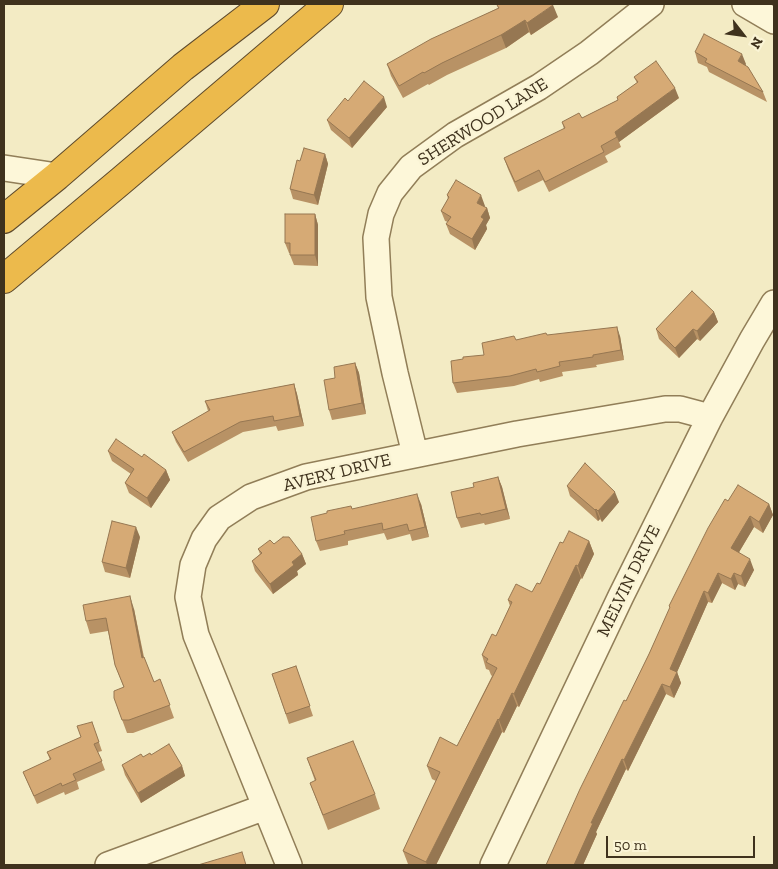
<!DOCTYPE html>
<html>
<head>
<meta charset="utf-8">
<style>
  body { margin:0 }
  #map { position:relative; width:778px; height:869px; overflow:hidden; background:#f3ebc4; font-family:"Zilla Slab",serif }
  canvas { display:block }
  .frame { position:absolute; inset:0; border:5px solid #3f321d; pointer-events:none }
  .north { position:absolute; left:718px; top:10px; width:50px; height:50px; -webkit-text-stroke:4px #faf4d5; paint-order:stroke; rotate:120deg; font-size:14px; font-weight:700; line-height:20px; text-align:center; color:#3f321d }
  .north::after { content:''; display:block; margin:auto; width:18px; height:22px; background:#3f321d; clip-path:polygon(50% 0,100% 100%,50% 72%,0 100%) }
  .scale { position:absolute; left:606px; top:836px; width:149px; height:22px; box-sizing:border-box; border:2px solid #3f321d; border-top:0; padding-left:6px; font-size:15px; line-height:18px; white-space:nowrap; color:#3f321d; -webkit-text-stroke:4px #faf4d5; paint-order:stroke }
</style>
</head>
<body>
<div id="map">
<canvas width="778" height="869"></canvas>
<div class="frame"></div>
<div class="north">N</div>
<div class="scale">50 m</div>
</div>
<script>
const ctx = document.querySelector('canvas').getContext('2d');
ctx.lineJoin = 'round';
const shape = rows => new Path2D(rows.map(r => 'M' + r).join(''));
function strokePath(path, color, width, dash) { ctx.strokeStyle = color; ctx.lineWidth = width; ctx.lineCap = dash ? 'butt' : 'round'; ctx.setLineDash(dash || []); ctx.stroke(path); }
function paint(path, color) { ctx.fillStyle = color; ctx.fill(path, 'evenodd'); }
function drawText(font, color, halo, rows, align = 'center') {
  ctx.font = font + ' "Zilla Slab",serif'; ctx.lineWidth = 5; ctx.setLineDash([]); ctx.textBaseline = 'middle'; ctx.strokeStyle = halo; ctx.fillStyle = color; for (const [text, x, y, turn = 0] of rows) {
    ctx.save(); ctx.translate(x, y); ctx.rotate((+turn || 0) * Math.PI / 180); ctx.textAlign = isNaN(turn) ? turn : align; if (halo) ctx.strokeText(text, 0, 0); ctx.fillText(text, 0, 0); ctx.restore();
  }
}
const minor = shape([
  [745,4,774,21],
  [4,168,57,176],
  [415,454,395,373,379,297,376,238,381,214,390,193,411,167,455,135,539,87,589,53,651,4],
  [108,865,265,807],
  [289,865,196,635,188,597,193,565,204,539,219,518,251,497,306,477,517,434,665,409,680,409,710,417],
  [493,865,621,596,710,417,752,340,774,303]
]);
const highway = shape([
  [4,219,57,176,183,67,265,4],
  [4,279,122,180,329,4]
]);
const wall = shape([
  [497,5,558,17,531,35,529,32,506,48,447,75,429,85,428,84,403,98,391,76,387,64,498,8],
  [695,52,746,64,745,65,763,92,767,102,709,72,707,67,698,63],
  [634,77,679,98,619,142,621,147,605,156,608,162,549,192,543,180,518,192,508,169,504,158,564,129,562,122,582,118,618,100,617,97,637,83],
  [387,107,352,148,331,130,327,120],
  [325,154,328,164,318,205,293,199,290,189,300,161],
  [447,195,485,206,484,207,487,208,490,218,486,225,487,229,475,250,450,234,446,224,448,222,445,221,441,211,448,199],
  [315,214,318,225,318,266,294,265,290,255,290,253,289,253,285,243],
  [714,312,718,322,700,341,697,339,679,358,659,339,656,329],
  [547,335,620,336,624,360,596,365,597,367,562,372,563,376,540,382,539,379,514,386,457,393,453,383,463,359,484,355,516,340],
  [355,363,359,373,366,414,332,420,329,410,335,378],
  [294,384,297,394,304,426,278,431,276,426,243,432,188,462,176,442,172,432,208,411,205,401],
  [108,451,166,470,170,480,151,508,129,493,125,483,131,474,112,461],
  [498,477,502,487,510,519,485,525,484,523,461,528,457,518,474,487],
  [567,486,619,502,602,522,600,519,598,521,570,496],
  [728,501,769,504,773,515,763,533,754,527,739,552,754,570,745,587,738,584,735,590,722,583,712,603,708,602,677,672,681,683,674,698,666,694,628,771,626,769,596,832,597,834,583,865,546,865,649,654,670,608,669,606],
  [421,504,429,537,412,541,410,534,387,540,384,533,348,541,348,545,320,551,316,541,352,509],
  [140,537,130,578,105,572,102,562],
  [589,541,594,554,582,579,581,578,519,707,517,706,504,733,502,732,436,865,411,865,408,864,403,851,436,781,432,779,427,766,457,746,492,676,491,675,489,670,486,669,482,655,496,636,510,606,508,600,532,592,540,584,563,543],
  [274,544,302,554,306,564,297,571,298,575,273,594,255,571,252,561,260,554,258,549],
  [134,609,144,657,154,682,160,679,174,718,133,733,127,733,114,698,124,688,115,665,108,631,90,634,86,621],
  [296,666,313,716,289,724,272,674],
  [92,722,102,751,98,752,105,770,77,782,79,789,65,795,64,792,37,804,23,772,50,760,47,752,81,737],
  [151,755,182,766,185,776,141,803,125,775,122,765,143,757],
  [307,758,375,794,380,809,328,830,310,783,315,781]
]);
const shadedWall = shape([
  [553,5,558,17,531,35,527,23],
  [525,20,529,32,506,48,501,35],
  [742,54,746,64,742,71,738,61],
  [675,88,679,98,619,142,615,132],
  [384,97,387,107,352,148,349,138],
  [325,154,328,164,318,205,314,195],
  [481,195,485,206,480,213,477,203],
  [487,208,490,218,486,225,487,229,475,250,472,239,481,217],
  [315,214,318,225,318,266,315,255],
  [714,312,718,322,700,341,697,331],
  [617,327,620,336,624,360,621,350],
  [693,329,697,339,679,358,675,348],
  [355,363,359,373,366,414,362,403],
  [294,384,297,394,304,426,300,416],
  [166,470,170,480,151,508,147,498],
  [498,477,502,487,510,519,506,509],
  [615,492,619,502,602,522,598,511],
  [417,494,421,504,429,537,425,527],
  [769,504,773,515,763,533,759,522],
  [596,509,600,519,598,521,595,510],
  [750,516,754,527,735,559,731,548],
  [136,527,140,537,130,578,126,568],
  [589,541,594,554,582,579,578,566],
  [302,554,306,564,297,571,298,575,273,594,270,584,292,562],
  [750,559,754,570,745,587,741,576],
  [576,565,581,578,519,707,514,694],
  [718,573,722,583,712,603,708,593],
  [734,573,738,584,735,590,731,579],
  [704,591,708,602,674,679,677,672,681,683,674,698,670,687,670,669],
  [130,596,134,609,146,671,142,658],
  [662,684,666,694,628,771,624,760],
  [512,693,517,706,504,733,499,720],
  [498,719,502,732,436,865,427,865,426,862],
  [622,759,626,769,596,832,597,834,583,865,574,865,591,823],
  [182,766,185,776,141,803,138,793]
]);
const building = shape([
  [498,4,552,4,553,5,527,23,525,20,501,35,442,63,424,73,423,72,399,86,387,64,431,39,499,8,497,5,498,4],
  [704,34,742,54,738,61,748,67,763,92,705,62,707,59,695,52,704,34],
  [656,61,675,88,615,132,617,137,601,146,604,152,545,182,539,170,515,182,504,158,565,128,562,122,579,113,582,118,618,100,617,97,638,82,634,77,656,61],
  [364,81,384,97,349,138,327,120,345,98,348,101,364,81],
  [304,148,325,154,314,195,290,189,297,160,300,161,304,148],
  [456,180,481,195,477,203,487,208,481,217,484,219,472,239,446,224,451,217,441,211,449,197,447,195,456,180],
  [285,214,315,214,315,255,290,255,290,243,285,243,285,214],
  [692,291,714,312,697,331,693,329,675,348,656,329,692,291],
  [617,327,621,350,593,355,593,357,559,362,560,366,537,372,536,369,510,376,453,383,451,361,463,359,463,357,484,355,482,343,514,336,516,340,546,333,547,335,617,327],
  [355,363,362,403,329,410,324,380,335,378,334,367,355,363],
  [294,384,300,416,274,421,273,416,240,422,184,452,172,432,210,410,205,401,294,384],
  [116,439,142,457,144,454,166,470,147,498,125,483,134,469,108,451,116,439],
  [585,463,615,492,598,511,596,509,595,510,567,486,585,463],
  [498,477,506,509,481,515,480,513,457,518,451,492,474,487,473,483,498,477],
  [738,485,769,504,759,522,750,516,731,548,750,559,741,576,734,573,731,579,718,573,708,593,704,591,670,669,677,672,670,687,662,684,624,760,622,759,591,823,593,823,574,865,546,865,580,789,624,700,626,701,649,654,670,607,669,606,708,528,725,499,728,501,738,485],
  [417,494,425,527,409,531,407,524,383,530,382,523,344,531,345,534,316,541,311,517,327,513,327,511,351,506,352,509,417,494],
  [112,521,136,527,126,568,102,562,112,521],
  [569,531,589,541,578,566,576,565,514,694,512,693,499,720,498,719,426,862,403,851,440,772,427,766,440,737,457,746,497,668,486,662,488,659,482,655,492,634,496,636,512,602,508,600,516,584,532,592,537,583,540,584,560,542,563,543,569,531],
  [283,537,289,537,302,554,292,562,294,565,270,584,252,561,262,553,258,549,270,540,274,544,283,537],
  [130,596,142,658,144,657,154,682,160,679,170,705,129,720,122,720,114,698,114,691,124,687,115,665,106,618,86,621,83,605,130,596],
  [296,666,310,706,286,714,272,674,296,666],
  [92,722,99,742,94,744,102,761,73,774,76,780,62,786,61,783,34,796,23,772,51,759,47,752,81,737,77,726,92,722],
  [353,741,375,794,323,815,310,783,316,780,307,758,353,741],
  [169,744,182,766,138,793,122,765,141,754,143,757,150,753,151,755,169,744],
  [242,852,246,865,198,865,242,852]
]);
const streetNames = [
  ["SHERWOOD LANE",483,122,-32],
  ["AVERY DRIVE",337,473,-14],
  ["MELVIN DRIVE",629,581,-64]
];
strokePath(minor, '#917e58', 28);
strokePath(highway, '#5e4a2c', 30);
strokePath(minor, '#fdf7d9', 25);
strokePath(highway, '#ecba4c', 28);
paint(wall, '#b89265');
paint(shadedWall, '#967752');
paint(building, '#d6aa75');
strokePath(building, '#967752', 1);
drawText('18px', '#3f321d', '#faf4d5', streetNames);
</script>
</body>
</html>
